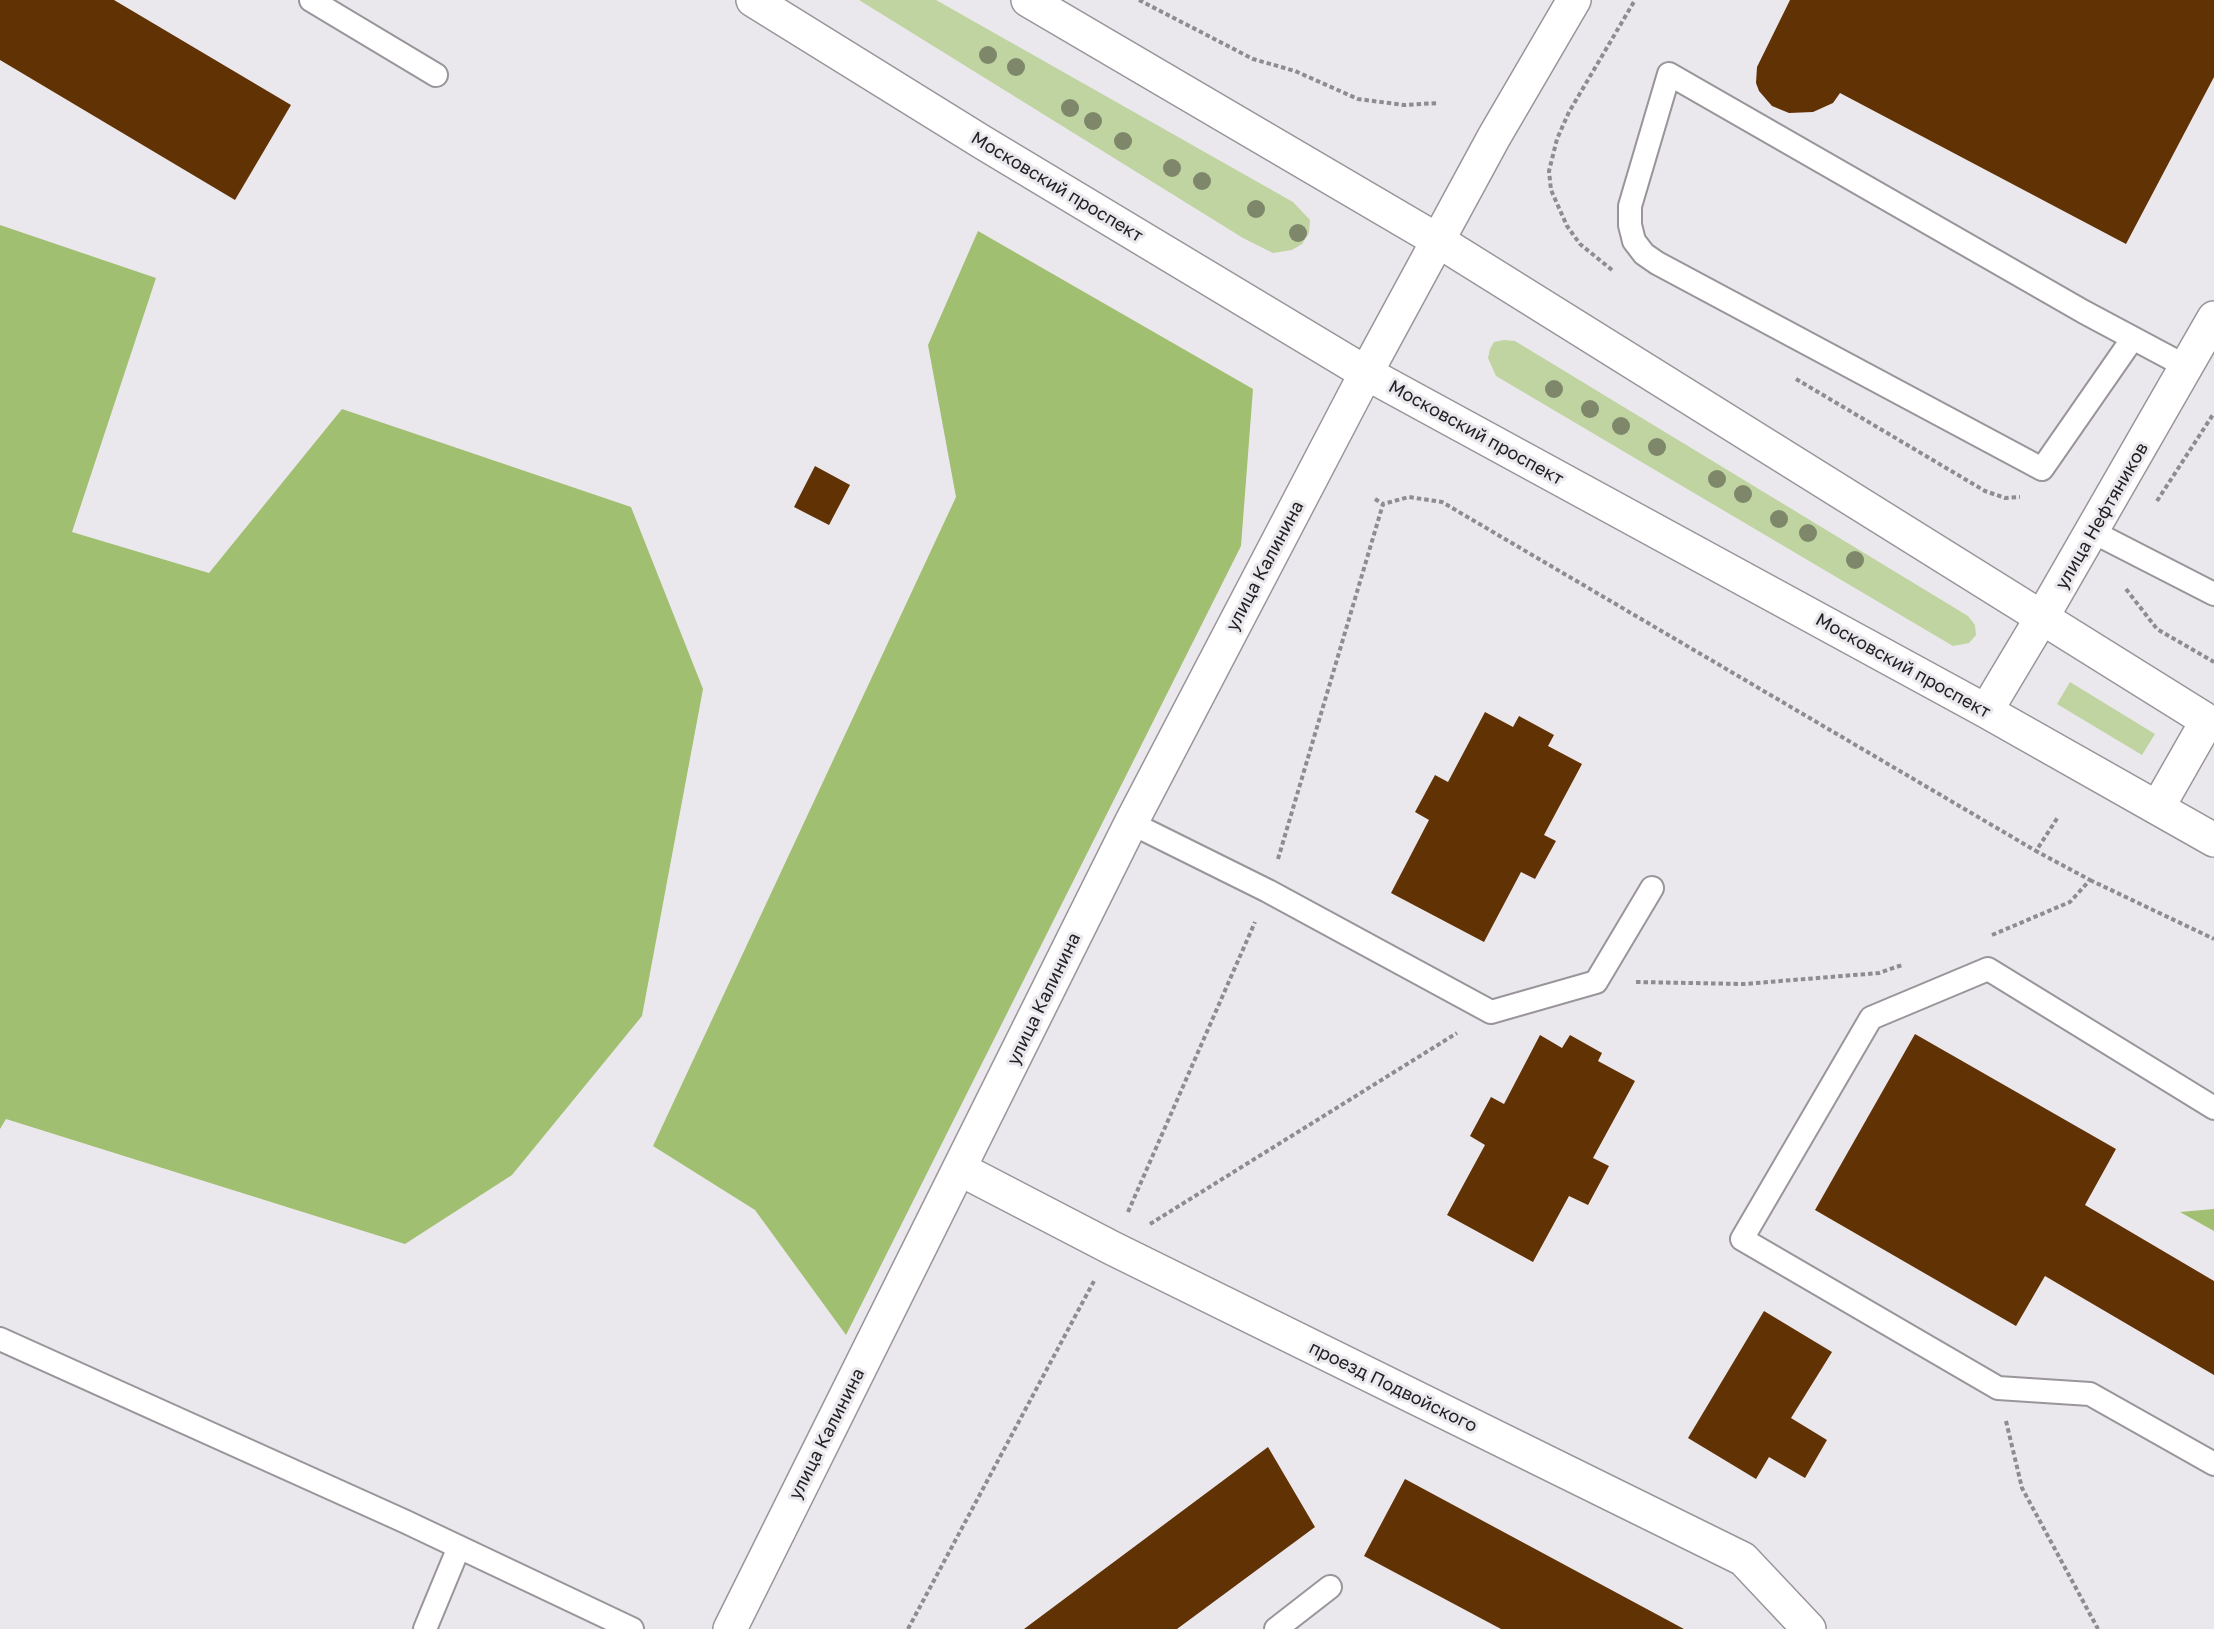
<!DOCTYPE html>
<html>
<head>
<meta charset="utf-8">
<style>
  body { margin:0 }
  canvas { display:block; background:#ebe8ed }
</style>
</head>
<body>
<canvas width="2214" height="1629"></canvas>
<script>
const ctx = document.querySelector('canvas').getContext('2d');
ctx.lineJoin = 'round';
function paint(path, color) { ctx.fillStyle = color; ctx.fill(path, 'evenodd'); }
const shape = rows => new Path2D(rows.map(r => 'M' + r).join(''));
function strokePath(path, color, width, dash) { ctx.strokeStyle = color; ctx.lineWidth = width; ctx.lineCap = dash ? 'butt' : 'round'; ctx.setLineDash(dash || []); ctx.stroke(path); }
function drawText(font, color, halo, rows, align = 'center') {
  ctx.font = font + ' "Golos Text",sans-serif'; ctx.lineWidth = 6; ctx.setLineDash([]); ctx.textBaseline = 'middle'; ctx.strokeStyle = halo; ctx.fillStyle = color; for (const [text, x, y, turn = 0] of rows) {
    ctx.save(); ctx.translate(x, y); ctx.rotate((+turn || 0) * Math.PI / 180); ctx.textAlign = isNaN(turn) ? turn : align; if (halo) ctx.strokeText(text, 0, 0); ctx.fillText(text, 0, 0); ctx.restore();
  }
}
const green = shape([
  [859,0,936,0,1293,202,1310,220,1309,233,1302,244,1292,250,1273,253,1243,238],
  [1504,340,1515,341,1968,616,1975,625,1976,635,1969,643,1953,646,1496,376,1488,358,1490,349,1494,342],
  [2070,682,2155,734,2142,755,2057,704]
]);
const forest = shape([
  [0,225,156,278,72,532,209,573,342,409,631,507,703,689,642,1016,512,1175,405,1244,6,1119,0,1129],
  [978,231,1253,389,1241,546,846,1335,755,1210,653,1146,956,497,928,345],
  [2214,1209,2214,1231,2180,1212]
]);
const building = shape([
  [0,0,114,0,291,105,235,200,0,60],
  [1790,0,2214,0,2214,77,2126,244,1840,93,1833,103,1813,112,1789,113,1772,106,1759,91,1756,83,1757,67],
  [815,466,850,485,829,525,794,507],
  [1485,712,1513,727,1519,716,1554,735,1548,746,1582,764,1544,835,1556,841,1535,879,1521,872,1484,942,1391,893,1429,820,1415,812,1435,775,1448,782],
  [1915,1034,2116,1149,2085,1205,2214,1281,2214,1375,2045,1276,2016,1326,1815,1210],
  [1540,1035,1562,1048,1570,1035,1602,1053,1598,1061,1635,1081,1593,1158,1609,1166,1588,1205,1569,1196,1533,1262,1447,1215,1485,1145,1470,1136,1491,1097,1504,1104],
  [1764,1311,1832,1352,1791,1418,1827,1440,1805,1478,1769,1457,1756,1479,1688,1438],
  [1268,1447,1315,1527,1177,1629,1024,1629],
  [1405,1479,1684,1629,1501,1629,1364,1556]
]);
const path = shape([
  [1139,0,1253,59,1295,71,1358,99,1404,105,1439,103],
  [1612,270,1580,244,1567,226,1551,190,1549,171,1557,139,1569,112,1635,0],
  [1796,379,1985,491,2005,498,2020,497],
  [1375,499,1383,504],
  [2157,501,2214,413],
  [2126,589,2157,629,2214,662],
  [1278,859,1383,504,1409,497,1442,502,2036,851],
  [2090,880,2214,939],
  [1992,935,2070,902,2090,880,2036,851,2058,817],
  [1636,982,1744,984,1879,973,1902,965],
  [1128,1212,1255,922],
  [1150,1224,1457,1033],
  [2006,1421,2022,1488,2098,1629],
  [908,1629,1094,1281]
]);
const service = shape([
  [311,0,436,75],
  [2133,338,2042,469,1657,263,1644,254,1634,241,1630,225,1630,206,1669,74,2084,312,2187,367],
  [2093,532,2214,594],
  [1131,823,1268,891,1491,1012,1596,982,1652,888],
  [2214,1108,1988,969,1871,1018,1742,1239,1998,1388,2090,1394,2214,1464],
  [0,1339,404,1521,632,1629],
  [425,1629,459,1547],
  [1276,1629,1330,1587]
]);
const minor = shape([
  [2041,619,2214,318],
  [960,1169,1112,1248,1743,1559,1809,1629]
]);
const secondary = shape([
  [730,1629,1131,823,1366,373]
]);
const primary = shape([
  [1437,240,2214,725],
  [1366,373,1986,711,2214,840],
  [1986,711,2041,619],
  [2158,807,2207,721]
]);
const trunk = shape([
  [753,0,982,142,1366,373,1494,137,1574,0],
  [1028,0,1437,240]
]);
const trees = [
  [988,55],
  [1016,67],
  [1070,108],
  [1093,121],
  [1123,141],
  [1172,168],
  [1202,181],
  [1256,209],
  [1298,233],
  [1554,389],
  [1590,409],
  [1621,426],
  [1657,447],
  [1717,479],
  [1743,494],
  [1779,519],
  [1808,533],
  [1855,560]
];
const streetNames = [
  ["Московский проспект",1057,187,31],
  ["Московский проспект",1476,433,29],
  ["улица Нефтяников",2102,516,-60],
  ["улица Калинина",1265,566,-62],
  ["Московский проспект",1903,666,29],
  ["улица Калинина",1044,999,-64],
  ["проезд Подвойского",1393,1387,26],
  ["улица Калинина",827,1434,-63]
];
paint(green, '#bfd4a1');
paint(forest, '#a1bf71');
paint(building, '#613204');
strokePath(service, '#99959a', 26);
strokePath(minor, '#99959a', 36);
strokePath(secondary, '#99959a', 36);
strokePath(primary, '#99959a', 36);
strokePath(trunk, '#99959a', 36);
strokePath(path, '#8f8c90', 4, [4.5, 3]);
strokePath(service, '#fff', 22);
strokePath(minor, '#fff', 33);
strokePath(secondary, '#fff', 33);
strokePath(primary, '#fff', 33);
strokePath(trunk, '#fff', 33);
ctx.fillStyle = '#7f876b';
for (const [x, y] of trees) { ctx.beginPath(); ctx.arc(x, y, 9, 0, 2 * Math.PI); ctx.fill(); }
drawText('18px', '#222123', '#ebe8ed', streetNames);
</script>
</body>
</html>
